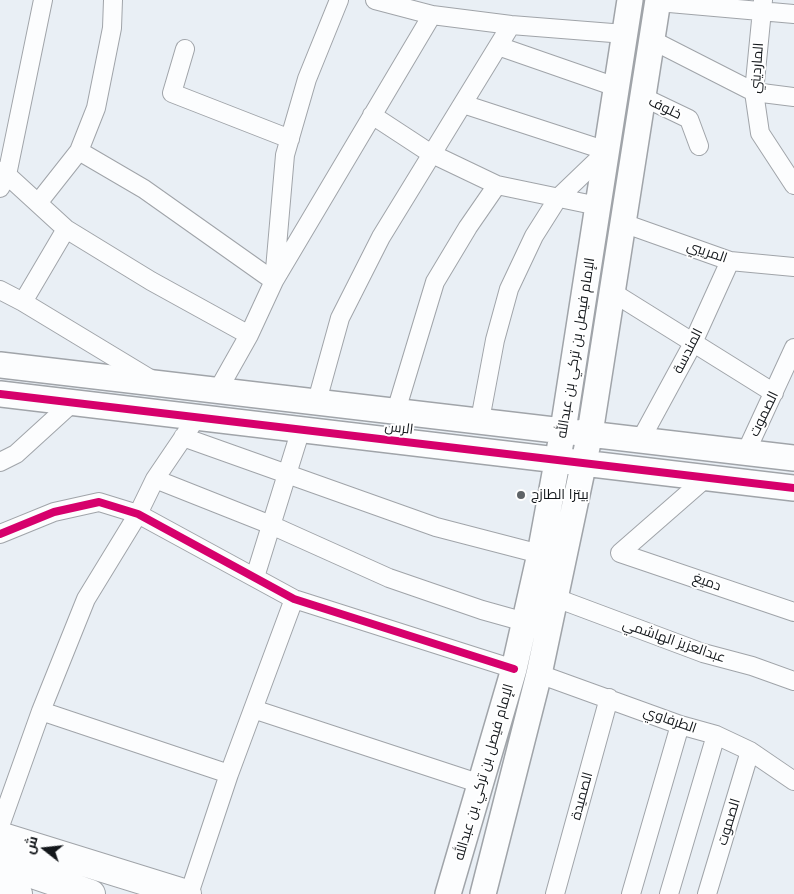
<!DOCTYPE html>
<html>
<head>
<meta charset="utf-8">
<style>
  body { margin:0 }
  #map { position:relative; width:794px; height:894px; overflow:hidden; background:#e9eff5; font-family:Quicksand,Cairo,sans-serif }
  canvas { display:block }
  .north { position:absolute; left:20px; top:824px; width:50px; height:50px; -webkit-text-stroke:4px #fff; paint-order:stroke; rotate:286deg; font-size:14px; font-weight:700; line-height:20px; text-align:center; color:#13171b }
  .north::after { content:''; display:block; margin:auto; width:18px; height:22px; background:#13171b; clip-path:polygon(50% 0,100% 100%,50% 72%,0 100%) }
</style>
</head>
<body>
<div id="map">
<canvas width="794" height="894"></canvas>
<div class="north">ش</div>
</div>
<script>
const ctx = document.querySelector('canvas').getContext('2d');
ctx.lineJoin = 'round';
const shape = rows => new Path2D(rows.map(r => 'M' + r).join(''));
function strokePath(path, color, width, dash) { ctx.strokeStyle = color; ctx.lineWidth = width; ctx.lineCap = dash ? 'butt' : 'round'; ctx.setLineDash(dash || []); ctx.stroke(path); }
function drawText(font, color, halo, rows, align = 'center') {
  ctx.font = font + ' Quicksand,Cairo,sans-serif'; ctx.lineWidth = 4; ctx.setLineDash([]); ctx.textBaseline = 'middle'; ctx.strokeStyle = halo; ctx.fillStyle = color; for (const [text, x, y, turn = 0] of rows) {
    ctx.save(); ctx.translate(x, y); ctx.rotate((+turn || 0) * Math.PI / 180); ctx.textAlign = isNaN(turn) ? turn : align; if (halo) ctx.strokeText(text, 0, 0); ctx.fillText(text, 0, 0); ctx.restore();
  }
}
const street = shape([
  [375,0,432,15,511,25,625,34],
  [763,0,754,92,760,133,794,185],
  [658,2,794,14],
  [652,40,754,92,794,97],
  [498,46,616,87],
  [185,49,172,93,290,139],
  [643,97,689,119,699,146],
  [463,104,607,151,558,198,534,236,509,289,495,340,480,420],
  [372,115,430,153,497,185,598,206],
  [79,151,144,189,274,281,432,15],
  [0,171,7,175,66,229,151,281,249,335],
  [0,188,7,175,43,0],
  [38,203,79,151,96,108,112,28,113,0],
  [623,223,730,261,794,267],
  [0,290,23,302,152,380],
  [612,292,774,393],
  [23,302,66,229],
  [218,390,249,335,274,281,285,155,307,79,339,0],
  [317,401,340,318,381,237,511,25],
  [396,411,435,282,468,227,497,185],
  [183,437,436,527,540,554],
  [641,439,691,347,730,261],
  [746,452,794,348],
  [0,462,16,454,72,403],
  [707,477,620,553,794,612],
  [155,479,271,525,389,578,482,610,525,622],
  [0,534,54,512,99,502,138,514,294,599,514,669],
  [255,577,301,429],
  [556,598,703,653,752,666,794,681],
  [539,674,680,725,716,735,750,751,794,781],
  [253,709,481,784],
  [41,711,229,774],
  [0,826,41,711,86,599,138,514,155,479,197,417],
  [189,894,229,774,294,599],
  [555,894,609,698],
  [631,894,680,725],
  [669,894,716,735],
  [707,894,750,751]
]);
const secondary = shape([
  [0,365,794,458],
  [0,394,794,488],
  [448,894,514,669,540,554,563,430,630,0],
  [483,894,539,674,590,433,658,0]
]);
const primary = shape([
  [0,836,187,894],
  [0,863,91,894],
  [0,888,18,894]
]);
const cycleway = shape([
  [0,394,794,488],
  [0,534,54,512,99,502,138,514,294,599,514,669]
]);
const markers = [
  [521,495,5,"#5e6367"]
];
const streetNames = [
  ["المارديني",757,68,-86],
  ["خلوف",665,108,26],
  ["المريبي",707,252,19],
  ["الإمام فيصل بن تركي بن عبدالله",576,348,-81],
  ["المندسة",688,351,-63],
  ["الصموت",764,414,-64],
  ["الرس",399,428,7],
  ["دميغ",707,582,19],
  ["عبدالعزيز الهاشمي",674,641,19],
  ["الطرفاوي",670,720,19],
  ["الإمام فيصل بن تركي بن عبدالله",484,772,-74],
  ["الصميدة",582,796,-75],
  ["الصموت",729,822,-73]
];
const poiNames = [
  ["بيتزا الطازج",531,495]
];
strokePath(street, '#a0a4a9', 20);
strokePath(secondary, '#a0a4a9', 28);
strokePath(primary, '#a0a4a9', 30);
strokePath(street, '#fcfdfe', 18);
strokePath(secondary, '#fcfdfe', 25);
strokePath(primary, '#fcfdfe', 28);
strokePath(cycleway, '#d6006c', 8);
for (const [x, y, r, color] of markers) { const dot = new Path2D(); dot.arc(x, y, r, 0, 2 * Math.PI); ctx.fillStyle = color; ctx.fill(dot); strokePath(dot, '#fff', 2); }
drawText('14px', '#13171b', '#fff', streetNames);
drawText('14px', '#13171b', '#fff', poiNames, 'left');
</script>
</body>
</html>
